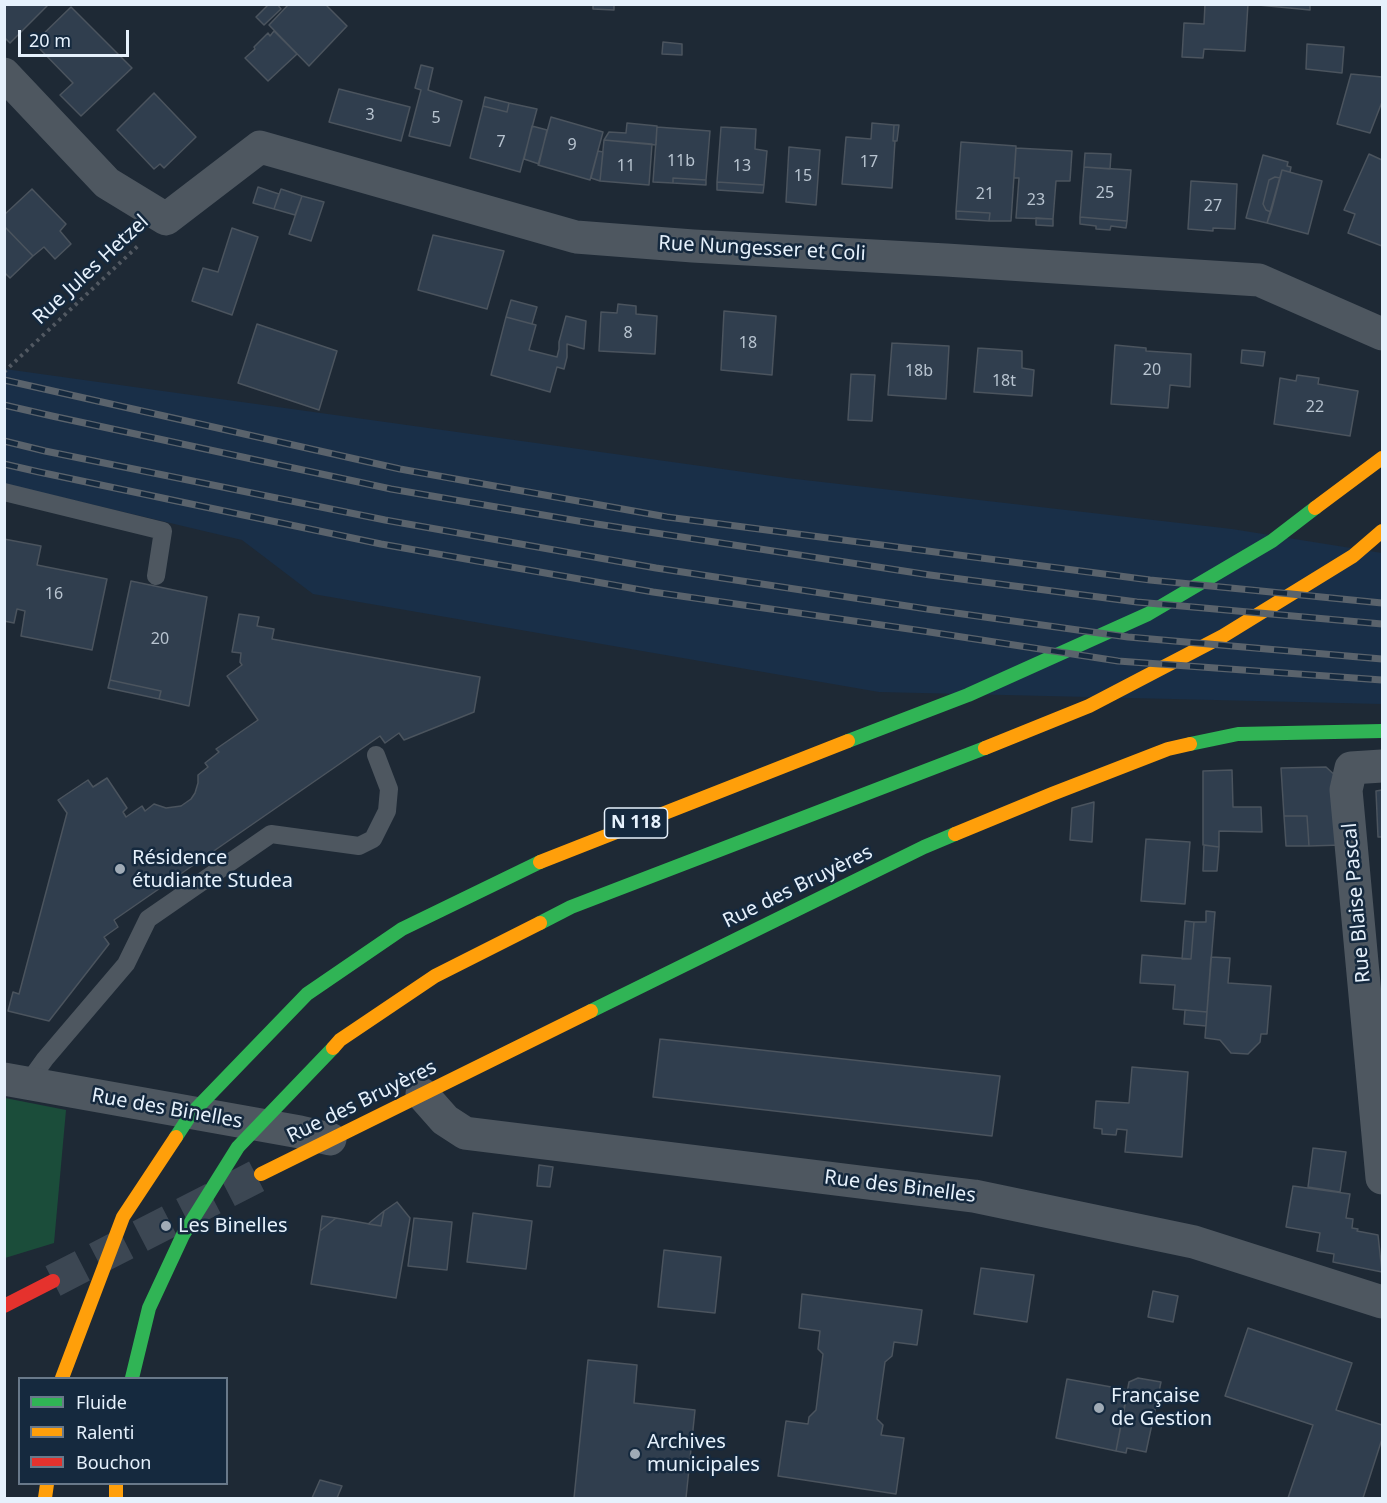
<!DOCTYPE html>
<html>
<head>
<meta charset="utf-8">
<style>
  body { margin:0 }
  #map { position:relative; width:1387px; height:1503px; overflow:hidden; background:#1e2935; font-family:"Noto Sans",sans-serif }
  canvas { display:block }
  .frame { position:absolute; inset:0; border:6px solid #e6f1fc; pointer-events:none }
  .legend { position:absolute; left:18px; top:1377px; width:210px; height:108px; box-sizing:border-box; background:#15293e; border:2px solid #69798a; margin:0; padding:8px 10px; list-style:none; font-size:18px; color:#e6f1fc }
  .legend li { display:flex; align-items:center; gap:12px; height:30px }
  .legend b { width:30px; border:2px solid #69798a }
  .scale { position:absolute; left:18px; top:30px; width:111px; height:27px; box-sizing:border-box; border:3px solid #e6f1fc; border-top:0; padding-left:8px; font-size:18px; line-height:21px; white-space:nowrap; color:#e6f1fc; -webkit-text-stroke:4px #15293e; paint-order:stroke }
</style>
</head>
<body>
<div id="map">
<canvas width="1387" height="1503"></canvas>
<div class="frame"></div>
<ul class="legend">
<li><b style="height:8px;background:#30b455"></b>Fluide</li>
<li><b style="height:8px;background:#ff9f0a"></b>Ralenti</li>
<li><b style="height:8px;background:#e5322d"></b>Bouchon</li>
</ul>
<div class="scale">20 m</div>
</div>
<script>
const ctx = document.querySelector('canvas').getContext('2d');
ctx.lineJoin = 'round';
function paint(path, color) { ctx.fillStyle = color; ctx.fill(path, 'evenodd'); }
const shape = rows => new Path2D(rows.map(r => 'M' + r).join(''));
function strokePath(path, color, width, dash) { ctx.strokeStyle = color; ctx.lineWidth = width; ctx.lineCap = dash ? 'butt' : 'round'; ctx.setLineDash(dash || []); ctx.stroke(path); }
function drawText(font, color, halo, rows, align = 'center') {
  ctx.font = font + ' "Noto Sans",sans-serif'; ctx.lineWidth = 5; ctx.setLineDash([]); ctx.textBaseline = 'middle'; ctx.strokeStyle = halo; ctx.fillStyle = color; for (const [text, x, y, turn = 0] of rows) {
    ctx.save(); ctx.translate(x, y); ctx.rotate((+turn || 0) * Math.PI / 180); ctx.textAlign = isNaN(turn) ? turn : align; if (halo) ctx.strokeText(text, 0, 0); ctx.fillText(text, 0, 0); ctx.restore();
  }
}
const built = shape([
  [5,369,787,478,1232,529,1382,553,1382,704,879,692,313,594,242,540,5,484]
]);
const green = shape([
  [5,1098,66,1110,54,1243,5,1258]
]);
const building = shape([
  [4,4,49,4,10,43,4,37,4,4],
  [269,4,277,4,281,9,264,25,256,17,269,4],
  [289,4,329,4,327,6,347,26,309,66,269,25,289,4],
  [593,4,614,4,614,10,593,9,593,4],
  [1205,4,1248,4,1245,51,1204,49,1203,58,1182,57,1184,23,1204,24,1205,4],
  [1248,4,1310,4,1310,10,1248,4],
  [71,7,132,68,81,116,60,95,73,83,34,43,71,7],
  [274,31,297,54,268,81,245,58,255,49,254,47,268,33,270,36,274,31],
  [663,42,682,44,682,55,662,54,663,42],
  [1307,44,1344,47,1342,73,1306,69,1307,44],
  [421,65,433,68,428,90,462,101,450,146,409,136,421,90,415,88,421,65],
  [1351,74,1382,77,1382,102,1370,133,1337,124,1351,74],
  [339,89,410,107,401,141,329,122,339,89],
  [154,93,196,137,164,168,160,164,154,169,117,130,154,93],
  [485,97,509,103,507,112,483,106,485,97],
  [509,103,537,109,520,172,470,158,483,106,507,112,509,103],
  [551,117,603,132,590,180,538,165,551,117],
  [627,123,657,126,656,145,604,140,609,132,626,133,627,123],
  [872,123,894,125,893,141,895,141,892,188,842,184,846,137,871,139,872,123],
  [894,125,899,125,897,141,893,141,894,125],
  [532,126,547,130,539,164,524,159,532,126],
  [657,127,710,131,706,180,673,178,673,183,653,182,657,127],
  [721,127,756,129,755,149,767,151,764,185,717,182,721,127],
  [604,140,652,144,649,185,600,181,604,140],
  [961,142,1016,146,1011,221,989,221,990,213,956,211,961,142],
  [789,147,820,150,816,205,786,202,789,147],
  [1016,148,1072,151,1070,181,1056,181,1053,219,1016,218,1019,178,1014,178,1016,148],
  [598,151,603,152,600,181,591,178,598,151],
  [1085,153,1111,154,1110,169,1084,167,1085,153],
  [1369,154,1382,160,1382,246,1348,233,1355,214,1344,210,1369,154],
  [1263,155,1288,162,1287,166,1291,167,1290,172,1282,170,1280,178,1275,177,1269,180,1263,204,1266,210,1271,212,1267,223,1246,218,1263,155],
  [1084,167,1131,170,1127,221,1080,217,1084,167],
  [1282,170,1322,181,1308,234,1267,223,1282,170],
  [1275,177,1280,178,1271,212,1266,210,1263,204,1269,180,1275,177],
  [673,178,706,180,706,185,673,183,673,178],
  [1191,181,1237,184,1235,229,1213,228,1213,231,1188,229,1191,181],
  [717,182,764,185,763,193,717,190,717,182],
  [258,187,279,194,274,209,253,203,258,187],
  [32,189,66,224,60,231,71,244,55,259,44,247,33,256,4,226,4,215,32,189],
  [281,189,302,196,295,215,274,209,281,189],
  [302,196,324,202,311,241,289,234,302,196],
  [956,211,990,213,989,221,956,219,956,211],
  [1080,217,1127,221,1126,228,1111,226,1110,230,1096,229,1096,226,1080,224,1080,217],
  [1036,218,1053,219,1053,226,1036,225,1036,218],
  [4,226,33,256,10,278,4,272,4,226],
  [232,228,258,237,232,315,192,301,203,268,218,272,232,228],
  [433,235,504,251,487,309,418,290,433,235],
  [511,300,537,307,532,324,506,317,511,300],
  [618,304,636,306,636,314,657,316,655,354,599,351,601,312,617,313,618,304],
  [724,311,776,316,772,375,721,370,724,311],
  [566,316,586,321,584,349,567,344,567,357,564,369,557,367,550,392,491,375,506,317,536,325,529,350,557,357,559,349,559,342,566,316],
  [257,324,337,351,319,410,238,383,257,324],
  [892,343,949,346,946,399,888,395,892,343],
  [1115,345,1146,348,1146,351,1191,354,1190,387,1170,385,1168,408,1111,404,1115,345],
  [978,348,1022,351,1022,368,1034,370,1032,396,974,392,978,348],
  [1242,350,1265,352,1263,366,1241,363,1242,350],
  [851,374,875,375,872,421,848,420,851,374],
  [1297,375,1319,378,1318,384,1358,391,1350,436,1274,424,1280,378,1296,381,1297,375],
  [4,539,41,546,37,565,107,579,92,650,21,636,25,611,17,609,14,623,4,621,4,539],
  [131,581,207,597,189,706,159,699,161,691,110,680,131,581],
  [239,614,259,617,257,626,274,629,272,639,480,677,474,712,404,740,399,733,385,743,380,736,114,920,118,927,104,937,109,944,49,1021,8,1011,13,992,19,994,67,813,58,800,88,780,93,787,107,778,127,808,123,812,126,817,142,806,145,811,154,804,166,808,181,806,191,799,195,793,198,783,198,775,208,767,205,763,219,752,216,749,258,720,227,676,242,665,240,662,241,653,232,652,239,614],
  [110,680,161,691,159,699,108,688,110,680],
  [1326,767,1338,778,1342,845,1309,846,1307,816,1284,816,1281,768,1326,767],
  [1232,770,1233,807,1261,807,1262,832,1219,831,1219,847,1203,845,1203,771,1232,770],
  [1382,790,1382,837,1378,837,1376,791,1382,790],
  [1094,802,1092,842,1070,840,1072,808,1094,802],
  [1284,816,1307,816,1309,846,1286,846,1284,816],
  [1146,839,1190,842,1185,904,1141,901,1146,839],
  [1204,845,1219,847,1217,871,1203,871,1204,845],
  [1206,911,1215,912,1207,1012,1173,1009,1175,985,1140,983,1142,955,1191,959,1194,922,1206,922,1206,911],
  [1185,921,1194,922,1191,959,1182,959,1185,921],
  [1211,957,1230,958,1228,983,1271,986,1267,1034,1261,1034,1260,1042,1248,1054,1231,1053,1220,1040,1205,1038,1211,957],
  [1185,1010,1207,1012,1206,1026,1184,1024,1185,1010],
  [660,1039,1000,1076,992,1136,653,1097,660,1039],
  [1132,1067,1188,1072,1182,1157,1125,1152,1127,1130,1117,1129,1116,1135,1102,1134,1102,1129,1094,1128,1096,1101,1129,1103,1132,1067],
  [1313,1148,1346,1152,1340,1192,1308,1187,1313,1148],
  [539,1165,553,1167,550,1187,537,1186,539,1165],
  [1293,1186,1350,1194,1346,1218,1353,1219,1352,1228,1358,1229,1357,1231,1378,1235,1382,1272,1333,1262,1334,1254,1317,1251,1320,1233,1286,1227,1293,1186],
  [397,1202,410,1218,396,1298,311,1284,320,1231,336,1218,381,1226,384,1211,397,1202],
  [384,1211,381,1226,368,1224,384,1211],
  [473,1213,532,1221,526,1269,467,1262,473,1213],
  [322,1216,336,1218,320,1231,322,1216],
  [414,1218,452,1222,447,1270,408,1266,414,1218],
  [664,1250,721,1257,715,1313,658,1307,664,1250],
  [981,1268,1034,1275,1027,1322,974,1314,981,1268],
  [1153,1291,1178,1296,1173,1322,1148,1317,1153,1291],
  [802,1294,922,1310,917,1345,894,1342,892,1356,885,1362,877,1419,883,1425,881,1435,904,1438,896,1494,778,1476,786,1421,808,1424,809,1417,816,1410,823,1354,818,1349,820,1331,799,1328,802,1294],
  [1248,1328,1352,1363,1336,1410,1382,1425,1382,1439,1363,1498,1288,1498,1313,1425,1225,1396,1248,1328],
  [588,1360,637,1365,634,1403,695,1410,686,1498,574,1498,588,1360],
  [1138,1378,1161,1382,1146,1452,1127,1448,1126,1453,1116,1451,1129,1382,1138,1378],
  [1067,1379,1128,1390,1116,1451,1056,1438,1067,1379],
  [320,1480,342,1486,337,1498,312,1498,320,1480]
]);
const secondaryTunnel = shape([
  [53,1281,261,1174]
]);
const path = shape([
  [4,372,140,244]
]);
const lane = shape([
  [4,492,163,531,156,576],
  [27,1084,45,1059,126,964,148,919,271,834,359,846,373,839,387,811,389,789,376,755]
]);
const street = shape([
  [4,74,107,183,166,219,260,147,576,237,693,246,946,260,1259,280,1382,334],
  [1382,766,1351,768,1346,790,1382,1178],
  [4,1079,300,1132,330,1139],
  [422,1094,445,1120,465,1133,974,1196,1194,1242,1382,1302]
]);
const fast = shape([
  [848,741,968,695,1148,614,1272,541,1315,508],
  [1190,744,1238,734,1382,731],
  [540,923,571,907,985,748],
  [591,1011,924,847,955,834],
  [176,1137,191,1114,307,994,402,929,540,862],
  [132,1378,149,1308,183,1235,238,1147,333,1048]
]);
const slow = shape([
  [1315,508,1382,458],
  [985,748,1089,706,1223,636,1353,556,1382,531],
  [955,834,1052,794,1168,749,1190,744],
  [540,862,848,741],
  [333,1048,340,1040,435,976,540,923],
  [261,1174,591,1011],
  [62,1378,123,1217,176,1137],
  [116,1484,116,1498],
  [45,1498,47,1484]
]);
const jam = shape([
  [4,1306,53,1281]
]);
const rail = shape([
  [4,380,400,469,667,517,1150,580,1382,603],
  [4,405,52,416,391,489,590,523,930,575,1137,602,1382,624],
  [4,441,45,451,385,520,656,568,927,609,1128,637,1382,659],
  [4,464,39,472,381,544,653,592,923,631,1118,661,1382,680]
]);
const markers = [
  [120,869,6,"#a0abb6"],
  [166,1226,6,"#a0abb6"],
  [1099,1408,6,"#a0abb6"],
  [635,1454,6,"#a0abb6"]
];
const numberNames = [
  ["3",370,115],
  ["5",436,118],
  ["7",501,142],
  ["9",572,145],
  ["11b",681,161],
  ["17",869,162],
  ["11",626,166],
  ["13",742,166],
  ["15",803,176],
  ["25",1105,193],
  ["21",985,194],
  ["23",1036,200],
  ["27",1213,206],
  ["8",628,333],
  ["18",748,343],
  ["20",1152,370],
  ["18b",919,371],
  ["18t",1004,381],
  ["22",1315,407],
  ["16",54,594],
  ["20",160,639]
];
const shields = [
  [636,823,63]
];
const shieldNames = [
  ["N 118",636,823]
];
const streetNames = [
  ["Rue Nungesser et Coli",762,249,3],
  ["Rue Jules Hetzel",91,270,-43],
  ["Rue des Bruyères",798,887,-26],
  ["Rue Blaise Pascal",1357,903,-95],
  ["Rue des Bruyères",362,1102,-26],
  ["Rue des Binelles",167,1109,10],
  ["Rue des Binelles",900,1187,7]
];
const poiNames = [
  ["Résidence",132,858],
  ["étudiante Studea",132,881],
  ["Les Binelles",178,1226],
  ["Française",1111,1396],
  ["de Gestion",1111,1419],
  ["Archives",647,1442],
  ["municipales",647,1465]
];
paint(built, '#192f48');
paint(green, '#1b4d3a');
paint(building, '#303e4e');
strokePath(building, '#4b545e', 1.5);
strokePath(secondaryTunnel, '#3c4753', 33, [33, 16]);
strokePath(path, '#525962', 4, [3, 4.5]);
strokePath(lane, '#4e5760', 18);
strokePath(street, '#4e5760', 33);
strokePath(fast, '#30b455', 14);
strokePath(slow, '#ff9f0a', 14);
strokePath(jam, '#e5322d', 14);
strokePath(rail, '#5a636c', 7);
strokePath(rail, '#15293e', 4.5, [14]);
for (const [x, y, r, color] of markers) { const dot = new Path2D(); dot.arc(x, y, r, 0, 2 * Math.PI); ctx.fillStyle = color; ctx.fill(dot); strokePath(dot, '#15293e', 2); }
drawText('16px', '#b8c4d0', null, numberNames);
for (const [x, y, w] of shields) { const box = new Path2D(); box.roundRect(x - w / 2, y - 15, w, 30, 4.5); ctx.fillStyle = '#15293e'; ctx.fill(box); strokePath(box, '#e6f1fc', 1.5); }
drawText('bold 18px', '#e6f1fc', null, shieldNames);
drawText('20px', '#e6f1fc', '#15293e', streetNames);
drawText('20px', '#e6f1fc', '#15293e', poiNames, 'left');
</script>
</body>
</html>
